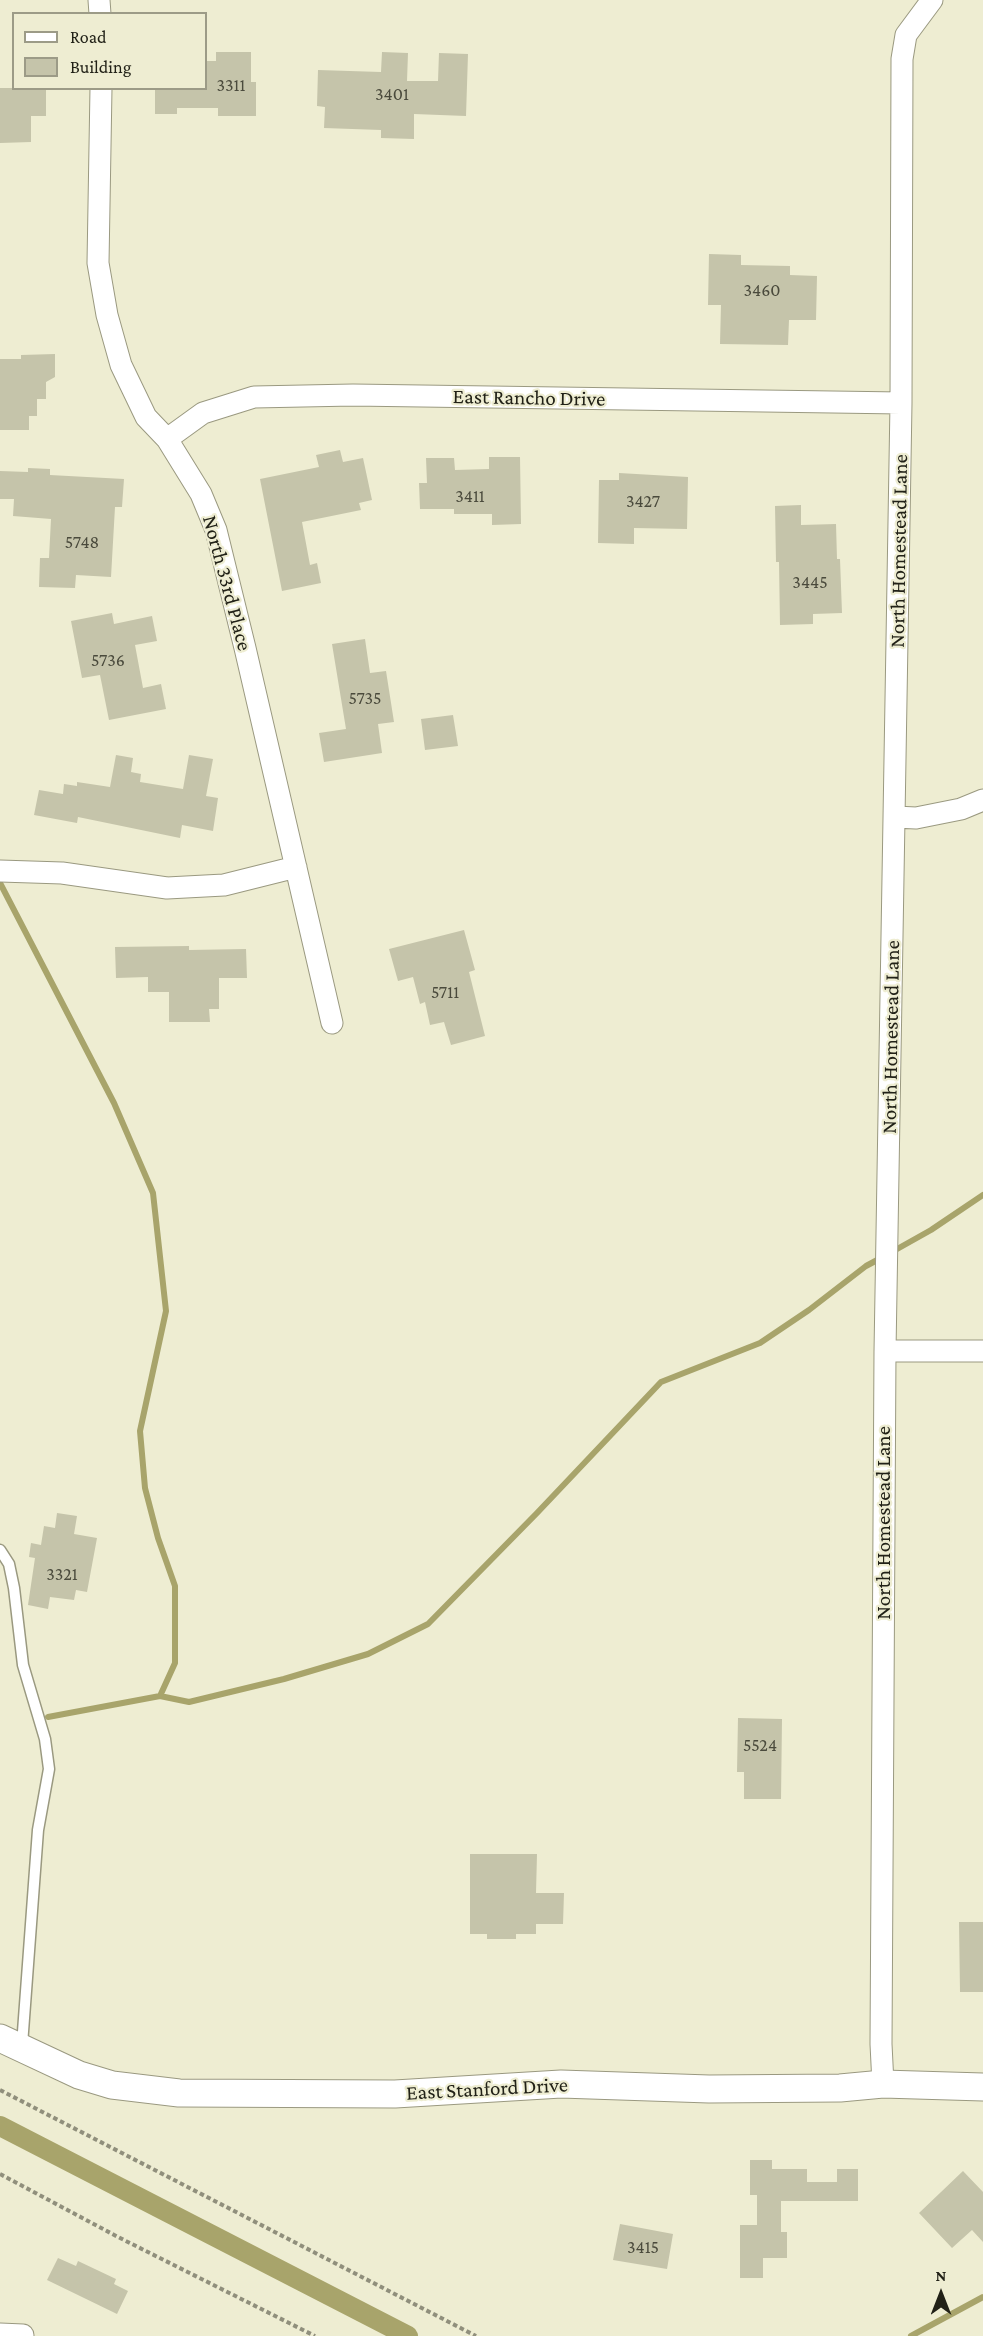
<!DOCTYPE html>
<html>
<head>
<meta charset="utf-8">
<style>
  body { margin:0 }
  #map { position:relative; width:983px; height:2336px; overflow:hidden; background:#eeedd2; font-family:"Crimson Pro",serif }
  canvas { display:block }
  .legend { position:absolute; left:12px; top:12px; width:195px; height:78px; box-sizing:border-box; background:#eeedd2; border:2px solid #9c9b87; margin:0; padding:8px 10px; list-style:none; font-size:18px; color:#212117 }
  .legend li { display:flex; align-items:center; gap:12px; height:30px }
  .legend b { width:30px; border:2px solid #9c9b87 }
  .north { position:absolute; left:911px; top:2264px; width:60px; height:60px; -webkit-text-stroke:4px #eeedd2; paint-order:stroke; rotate:0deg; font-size:16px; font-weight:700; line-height:24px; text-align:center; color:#212117 }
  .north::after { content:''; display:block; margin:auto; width:21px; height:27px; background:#212117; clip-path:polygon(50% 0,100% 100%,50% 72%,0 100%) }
</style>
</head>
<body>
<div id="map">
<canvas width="983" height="2336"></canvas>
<ul class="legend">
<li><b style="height:8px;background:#fff"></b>Road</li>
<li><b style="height:16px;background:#c5c4aa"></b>Building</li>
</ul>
<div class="north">N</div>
</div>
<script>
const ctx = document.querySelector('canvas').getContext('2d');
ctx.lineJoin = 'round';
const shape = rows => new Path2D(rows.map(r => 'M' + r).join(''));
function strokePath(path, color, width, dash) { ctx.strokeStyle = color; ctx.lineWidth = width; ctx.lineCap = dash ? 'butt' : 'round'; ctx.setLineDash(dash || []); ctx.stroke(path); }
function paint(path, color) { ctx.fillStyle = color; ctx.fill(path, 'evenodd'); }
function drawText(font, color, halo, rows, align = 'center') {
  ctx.font = font + ' "Crimson Pro",serif'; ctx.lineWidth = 4.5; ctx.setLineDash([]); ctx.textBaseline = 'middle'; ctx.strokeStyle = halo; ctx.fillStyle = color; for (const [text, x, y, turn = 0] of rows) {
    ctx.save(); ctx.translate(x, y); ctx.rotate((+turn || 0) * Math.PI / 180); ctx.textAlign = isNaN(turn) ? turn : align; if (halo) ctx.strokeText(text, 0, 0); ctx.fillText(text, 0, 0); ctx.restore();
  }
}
const stream = shape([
  [0,883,114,1103,153,1193,166,1311,140,1431,145,1488,158,1538,175,1586,175,1663,160,1696],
  [890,1253,931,1230,983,1195],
  [48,1717,160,1696,189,1702,284,1679,368,1654,428,1624,537,1513,661,1382,760,1343,809,1310,866,1266,881,1258],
  [911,2336,983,2297]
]);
const canal = shape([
  [0,2126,408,2336]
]);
const building = shape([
  [216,52,251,52,251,82,256,82,256,116,218,116,218,108,177,108,177,114,155,114,155,88,206,88,206,61,216,61],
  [382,52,408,53,407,81,438,81,439,53,468,54,466,116,414,114,414,139,381,138,381,130,324,128,325,107,317,106,318,70,381,72],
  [0,88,46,88,46,116,31,116,31,142,0,143],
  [709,254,741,255,741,265,790,266,790,275,817,276,816,320,789,320,788,345,720,344,721,305,708,305],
  [55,354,55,377,46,382,46,399,37,399,37,416,29,416,29,430,0,430,0,359,21,359,21,355],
  [340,450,343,462,363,458,372,500,359,503,361,510,302,522,310,565,317,563,321,583,282,591,260,479,319,467,316,455],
  [489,457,520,457,521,524,492,525,492,514,454,514,454,509,420,509,419,483,427,483,426,458,454,458,455,470,489,469],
  [28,468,50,469,50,475,124,479,122,507,115,507,111,577,76,575,75,588,39,587,40,558,49,558,51,519,13,516,14,499,0,499,0,471,28,472],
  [619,473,688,477,687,529,634,528,634,544,598,543,599,480,619,480],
  [801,505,801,525,836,524,837,559,840,559,842,613,813,614,813,624,780,625,779,562,776,562,775,506],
  [112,613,114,624,152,616,157,641,135,645,143,688,161,684,166,709,109,720,100,675,82,678,71,621],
  [365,639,370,673,386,671,394,722,378,724,382,753,324,762,319,733,346,729,332,644],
  [453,715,458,746,425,750,421,719],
  [116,755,133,758,131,772,141,774,140,782,183,789,189,755,213,759,206,796,218,798,213,831,182,825,180,838,78,817,77,823,34,815,39,790,63,794,64,784,77,786,77,782,110,787],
  [464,930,475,970,469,972,485,1036,451,1045,444,1022,430,1025,425,1002,420,1004,413,977,398,981,389,949],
  [189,946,189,950,246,949,247,978,219,978,219,1009,209,1009,210,1022,169,1022,169,992,148,992,148,977,116,978,115,947],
  [57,1513,77,1516,74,1534,97,1538,87,1592,76,1590,74,1600,50,1597,48,1609,28,1605,35,1558,29,1557,31,1543,41,1545,44,1526,55,1528],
  [738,1718,782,1719,781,1799,744,1799,744,1772,737,1772],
  [470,1854,537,1854,536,1893,564,1893,563,1924,536,1924,536,1934,516,1934,516,1939,487,1939,487,1934,470,1934],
  [959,1922,983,1922,983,1992,960,1992],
  [750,2160,772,2160,772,2169,807,2169,807,2182,837,2182,837,2169,858,2169,858,2201,781,2201,781,2232,787,2232,787,2258,763,2258,763,2278,740,2278,740,2225,757,2225,757,2195,750,2195],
  [963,2171,983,2192,983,2242,972,2230,952,2248,919,2213],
  [620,2224,673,2234,667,2269,613,2260],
  [58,2258,76,2266,78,2261,116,2279,114,2284,128,2291,117,2314,47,2280]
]);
const path = shape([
  [0,2090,476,2336],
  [0,2174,118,2237,315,2336]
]);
const service = shape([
  [0,1550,9,1564,14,1588,23,1665,45,1739,49,1769,38,1830,22,2045]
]);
const minor = shape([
  [99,0,100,14],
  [101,88,98,263,107,315,121,365,146,417,167,439,201,494,216,530,245,648,332,1023],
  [167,439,203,413,254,397,353,395,901,403],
  [895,817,916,818,961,809,983,800],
  [0,871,62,873,167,888,224,885,296,867],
  [885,1351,983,1351],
  [883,2084,881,2044,885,1351,901,403,902,59,906,35,932,0],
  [0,2334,23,2335]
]);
const tertiary = shape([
  [0,2038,79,2075,112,2085,179,2093,395,2094,561,2084,709,2089,840,2088,883,2084,983,2087]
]);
const numberNames = [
  ["3311",231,85],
  ["3401",392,94],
  ["3460",762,290],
  ["3411",470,496],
  ["3427",643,501],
  ["5748",82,542],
  ["3445",810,582],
  ["5736",108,660],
  ["5735",365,698],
  ["5711",445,992],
  ["3321",62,1574],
  ["5524",760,1745],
  ["3415",643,2247]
];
const streetNames = [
  ["East Rancho Drive",529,398,1],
  ["North Homestead Lane",899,551,-89],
  ["North 33rd Place",227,583,75],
  ["North Homestead Lane",891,1037,-89],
  ["North Homestead Lane",884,1523,-90],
  ["East Stanford Drive",487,2089,-3]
];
strokePath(stream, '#a8a46b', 6);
strokePath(canal, '#a8a46b', 20);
paint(building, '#c5c4aa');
strokePath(service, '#9a9980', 13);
strokePath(minor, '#9a9980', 23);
strokePath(tertiary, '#9a9980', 29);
strokePath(path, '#908f7c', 4, [4.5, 3]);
strokePath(service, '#fff', 10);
strokePath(minor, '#fff', 21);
strokePath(tertiary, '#fff', 27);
drawText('18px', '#4a4a3c', null, numberNames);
drawText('21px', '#212117', '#eeedd2', streetNames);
</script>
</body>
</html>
